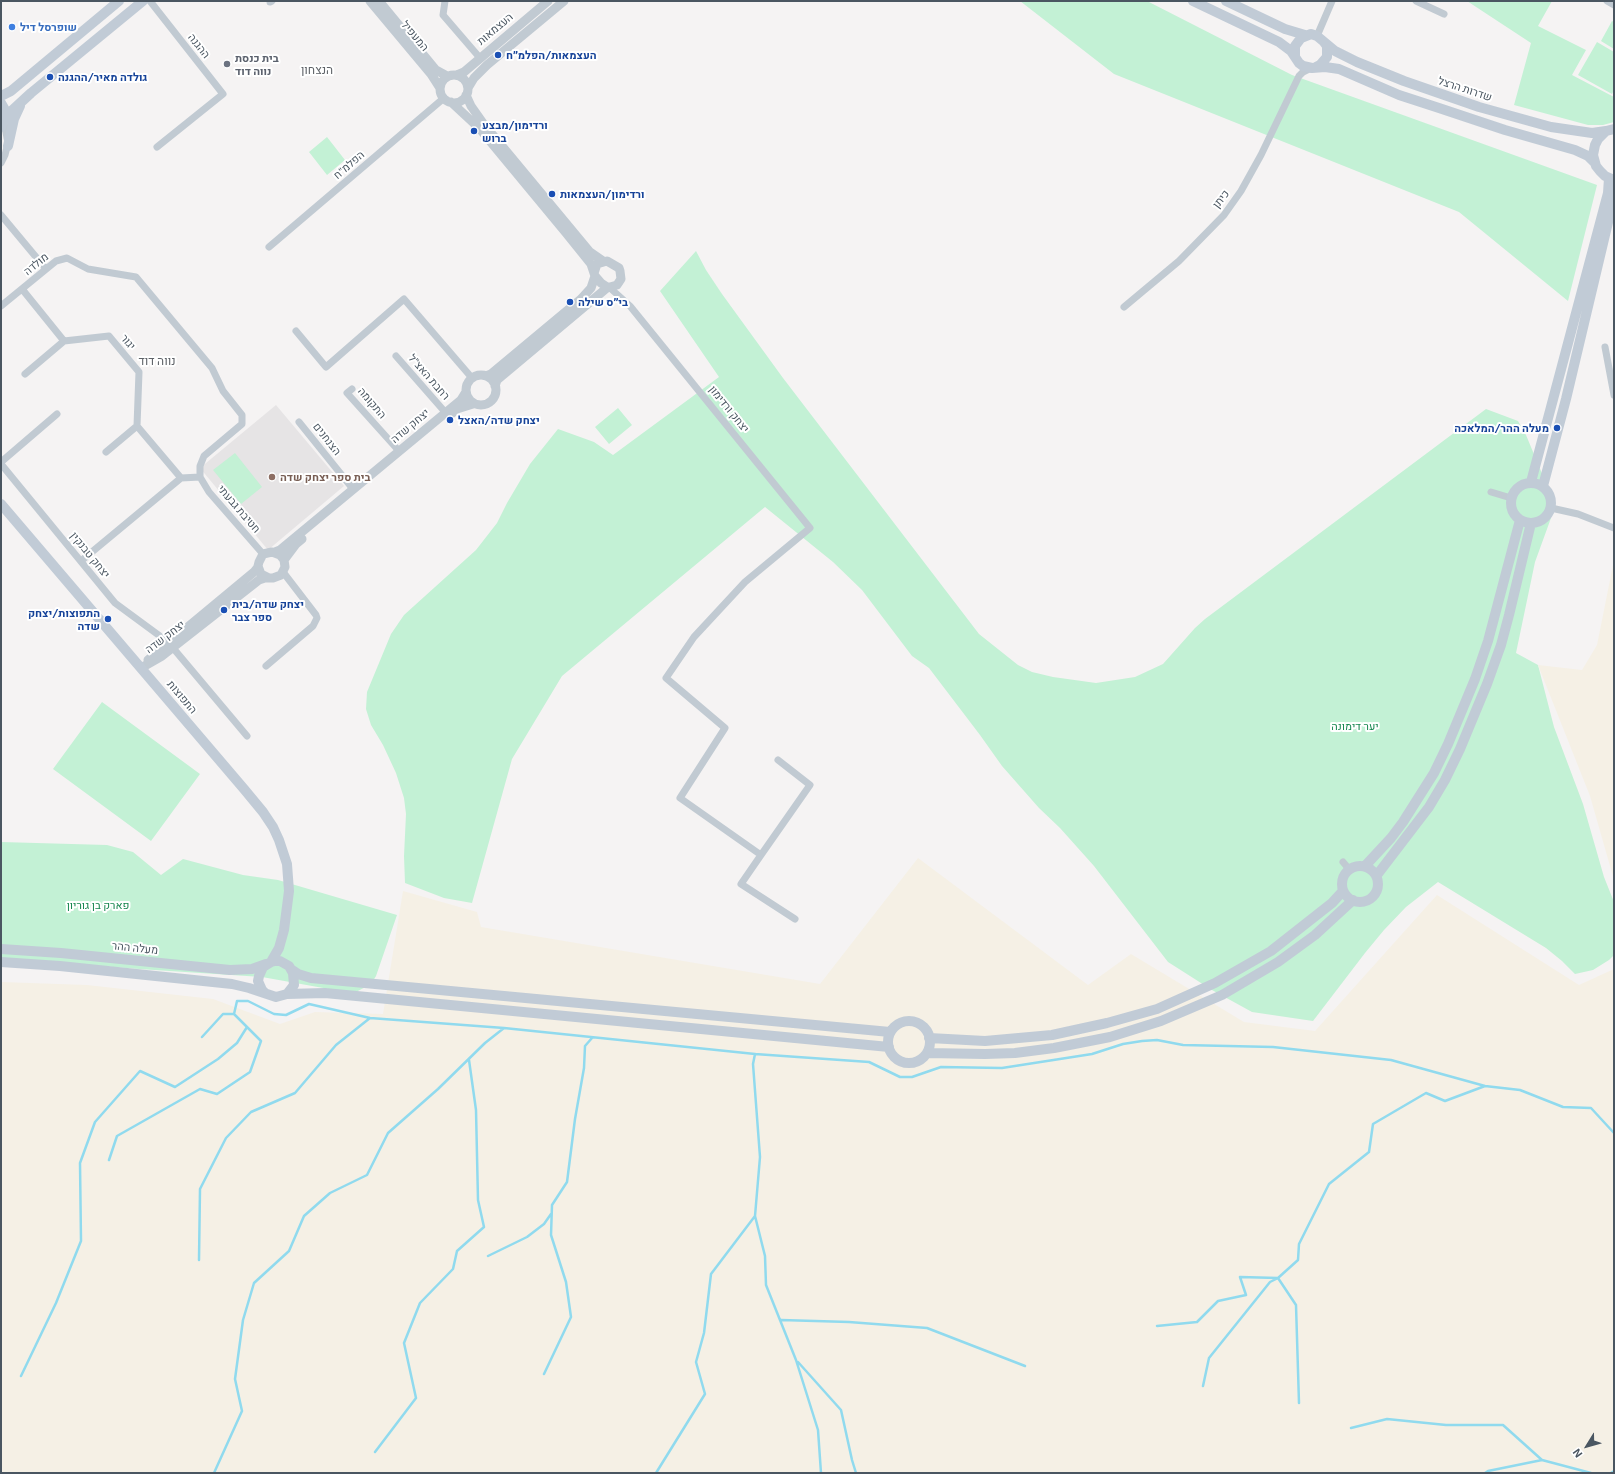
<!DOCTYPE html>
<html>
<head>
<meta charset="utf-8">
<style>
  body { margin:0 }
  #map { position:relative; width:1615px; height:1474px; overflow:hidden; background:#f5f3f3; font-family:"Exo 2",sans-serif }
  canvas { display:block }
  .frame { position:absolute; inset:0; border:2px solid #4a5661; pointer-events:none }
  .north { position:absolute; left:1567px; top:1426px; width:40px; height:40px; -webkit-text-stroke:3px #fff; paint-order:stroke; rotate:233deg; font-size:11px; font-weight:700; line-height:16px; text-align:center; color:#4a5661 }
  .north::after { content:''; display:block; margin:auto; width:14px; height:18px; background:#4a5661; clip-path:polygon(50% 0,100% 100%,50% 72%,0 100%) }
</style>
</head>
<body>
<div id="map">
<canvas width="1615" height="1474"></canvas>
<div class="frame"></div>
<div class="north">N</div>
</div>
<script>
const ctx = document.querySelector('canvas').getContext('2d');
ctx.lineJoin = 'round';
function paint(path, color) { ctx.fillStyle = color; ctx.fill(path, 'evenodd'); }
const shape = rows => new Path2D(rows.map(r => 'M' + r).join(''));
function strokePath(path, color, width, dash) { ctx.strokeStyle = color; ctx.lineWidth = width; ctx.lineCap = dash ? 'butt' : 'round'; ctx.setLineDash(dash || []); ctx.stroke(path); }
function drawText(font, color, halo, rows, align = 'center') {
  ctx.font = font + ' "Exo 2",Heebo,sans-serif'; ctx.lineWidth = 4; ctx.setLineDash([]); ctx.textBaseline = 'middle'; ctx.strokeStyle = halo; ctx.fillStyle = color; for (const [text, x, y, turn = 0] of rows) {
    ctx.save(); ctx.translate(x, y); ctx.rotate((+turn || 0) * Math.PI / 180); ctx.textAlign = isNaN(turn) ? turn : align; if (halo) ctx.strokeText(text, 0, 0); ctx.fillText(text, 0, 0); ctx.restore();
  }
}
const education = shape([
  [276,405,344,486,268,550,200,468]
]);
const green = shape([
  [1020,1,1147,1,1292,75,1597,185,1568,301,1459,212,1114,74],
  [1467,1,1552,1,1538,26,1586,50,1572,75,1614,97,1614,122,1603,125,1588,125,1514,105,1531,43],
  [1612,21,1614,22,1614,49,1601,41],
  [1597,42,1614,52,1614,90,1612,94,1578,75],
  [327,137,345,160,327,175,309,152],
  [696,251,706,270,722,294,783,378,979,634,1018,665,1032,672,1053,677,1096,683,1135,677,1163,664,1195,628,1205,619,1486,409,1518,421,1526,435,1543,476,1551,518,1535,562,1516,653,1538,665,1554,727,1583,804,1604,877,1614,902,1614,955,1609,960,1593,970,1575,974,1562,961,1546,948,1438,882,1406,907,1384,930,1365,953,1313,1021,1252,1012,1212,990,1168,962,1094,866,1060,828,1039,808,1002,766,980,735,929,668,912,656,862,590,833,562,765,507,562,676,512,759,472,903,444,898,405,883,404,856,406,814,404,798,396,773,383,745,371,725,366,709,367,692,391,634,404,615,476,550,497,523,507,503,530,464,558,429,594,442,613,455,719,377,660,291],
  [618,408,632,425,609,444,595,427],
  [235,453,262,487,241,504,213,470],
  [102,702,200,774,151,841,53,769],
  [1,842,107,845,133,852,161,875,183,859,243,875,278,880,397,915,376,976,371,984,356,992,340,991,262,977,139,969,1,958]
]);
const sand = shape([
  [1614,560,1614,880,1590,796,1538,665,1582,670,1597,645],
  [918,858,1088,985,1131,954,1244,1022,1315,1031,1437,895,1579,985,1614,969,1614,1473,1,1473,1,982,87,985,213,999,280,1024,315,1012,383,1014,403,891,477,912,481,927,820,984]
]);
const stream = shape([
  [202,1037,223,1014,234,1014],
  [109,1160,117,1136,200,1089,217,1094,250,1072,261,1041,247,1027],
  [755,1216,765,1256,766,1285,796,1360,818,1430,821,1473],
  [488,1256,527,1237,544,1224,551,1214],
  [199,1260,200,1189,226,1138,251,1112,295,1093,336,1045,370,1018],
  [781,1320,849,1322,927,1328,1025,1366],
  [1157,1326,1197,1322,1218,1301,1246,1295,1240,1277,1278,1278,1296,1305,1299,1403],
  [798,1362,841,1410,852,1460,856,1473],
  [544,1374,571,1317,566,1282,551,1235,552,1205,567,1182,575,1119,584,1068,585,1046,592,1038],
  [21,1376,56,1303,81,1241,80,1163,95,1122,140,1071,175,1087,218,1059,237,1043,247,1027,234,1014,237,1001,248,1001,274,1014,286,1015,309,1004,370,1018,504,1028,755,1054,869,1062,900,1077,912,1077,941,1067,1002,1068,1092,1054,1123,1044,1142,1041,1157,1040,1183,1045,1273,1047,1391,1060,1485,1086,1520,1090,1563,1107,1591,1108,1614,1133],
  [1203,1386,1209,1358,1270,1282,1278,1278,1298,1260,1299,1244,1329,1184,1369,1152,1373,1124,1426,1093,1445,1101,1485,1086],
  [1351,1428,1387,1419,1446,1425,1503,1425,1542,1460,1591,1473],
  [375,1452,416,1398,404,1343,420,1303,453,1269,457,1251,484,1227,478,1200,476,1110,469,1060],
  [214,1473,242,1411,235,1379,243,1320,254,1283,289,1251,304,1216,330,1193,367,1175,388,1133,438,1089,485,1043,504,1028],
  [656,1473,705,1394,696,1362,704,1333,711,1274,755,1216,760,1157,753,1064,755,1054],
  [1485,1473,1488,1471,1542,1460],
  [1611,1473,1614,1471]
]);
const minor = shape([
  [150,1,223,94,157,147],
  [270,1,270,2,272,1],
  [445,1,443,15,480,58],
  [1416,1,1444,14],
  [1607,1,1614,5],
  [1317,36,1332,1],
  [1,163,5,155,8,143,4,122],
  [1,215,46,269],
  [269,247,444,98],
  [609,287,630,306,810,528,745,582,694,637,666,678,725,728,680,798,761,855,810,785,778,760],
  [22,289,64,341,109,336,139,372,137,426,181,478],
  [1,306,56,261,67,258,88,269,136,277,212,368,223,391,242,415,242,424,204,456,200,466,200,477,181,478,81,561],
  [1124,307,1179,261,1224,215,1241,191,1261,155,1299,76,1303,72,1311,68],
  [296,331,326,367,404,299,472,378],
  [1605,347,1614,395],
  [396,356,445,412],
  [25,374,64,341],
  [352,389,347,393,399,451],
  [299,422,353,489],
  [106,452,137,426],
  [1,462,57,414],
  [1,464,115,603,168,642,247,736],
  [200,477,209,492,263,554],
  [1491,492,1511,498],
  [1551,508,1578,514,1614,528],
  [266,666,313,626,317,618,316,615,283,572],
  [761,855,741,884,795,919],
  [1343,862,1349,869]
]);
const tertiary = shape([
  [370,1,431,74,440,88],
  [379,1,436,70,447,76],
  [457,75,464,72,548,1],
  '440 89a14 14 0 1 1 28 0a14 14 0 1 1-28 0Z',
  [468,88,474,78,487,65,564,1],
  [466,95,471,106,483,123,590,252,603,261],
  [451,102,479,128,566,233,591,264,595,276,601,283,607,287,610,287,617,285,621,279,620,271,619,268,607,261,597,264,594,273],
  '466 390a15 15 0 1 1 30 0a15 15 0 1 1-30 0Z',
  [486,376,491,374,581,299,591,288,595,276],
  [495,386,497,380,608,287],
  [450,415,457,409,473,404],
  [275,552,280,550,461,400,466,392],
  [284,560,296,544,302,539],
  [148,660,254,572,258,567],
  [141,668,162,656,259,580,265,578,273,578,281,575,285,567,284,560,280,555,272,552,263,554,259,562,258,566,261,574,269,578]
]);
const secondary = shape([
  [1193,1,1279,42,1291,51,1299,63,1303,66,1312,68,1325,67,1339,69,1399,95,1439,108,1505,130,1575,150,1588,156,1595,163],
  [1226,1,1285,29,1305,35],
  [1295,56,1295,46,1301,38,1311,34,1317,36,1335,51,1357,62,1404,81,1479,107,1551,127,1592,133,1606,131],
  [1316,67,1320,65,1327,57,1327,46,1324,42],
  [1,96,11,91,119,1],
  [1,103,5,110,5,117,1,127],
  [5,117,31,93,143,1],
  [1614,129,1606,131,1598,139,1595,145,1593,155,1596,166,1600,171,1605,176,1614,180],
  [8,146,14,119,20,106],
  [1531,482,1608,193,1609,178],
  '1511 503a20 20 0 1 1 40 0a20 20 0 1 1-40 0Z',
  [1543,486,1566,399,1614,197],
  [1,504,244,789,263,812,273,827,279,840,287,864,289,891,284,930,279,948,271,962],
  '1342 884a18 18 0 1 1 36 0a18 18 0 1 1-36 0Z',
  [1365,866,1391,838,1403,822,1434,773,1448,744,1475,679,1488,641,1520,520],
  [1377,875,1429,807,1445,780,1460,749,1487,684,1501,645,1509,615,1531,523],
  [1,949,61,953,230,970,252,969,266,964],
  [1,962,60,966,232,984,249,988,276,997,287,994,294,985,293,973,289,966,280,961,275,961,271,962,263,967,259,976,258,981,262,990,265,993],
  [292,970,298,974,311,978,890,1032],
  [287,994,325,993,889,1047],
  '888 1042a21 21 0 1 1 42 0a21 21 0 1 1-42 0Z',
  [929,1038,985,1041,1052,1035,1107,1023,1157,1009,1215,983,1271,951,1332,903,1343,891],
  [927,1053,985,1054,1015,1053,1054,1048,1110,1037,1161,1021,1222,995,1278,962,1315,935,1353,900]
]);
const markers = [
  [12,27,4,"#3f7fe0"],
  [498,55,4,"#1a4fb4"],
  [227,64,4,"#6b7280"],
  [50,77,4,"#1a4fb4"],
  [474,131,4,"#1a4fb4"],
  [552,194,4,"#1a4fb4"],
  [570,302,4,"#1a4fb4"],
  [450,420,4,"#1a4fb4"],
  [1557,428,4,"#1a4fb4"],
  [272,477,4,"#8d6e63"],
  [224,610,4,"#1a4fb4"],
  [108,619,4,"#1a4fb4"]
];
const shopNames = [
  ["שופרסל דיל",20,27]
];
const streetNames = [
  ["העצמאות",495,29,-40],
  ["המעפיל",415,36,50],
  ["ההגנה",199,46,52],
  ["שדרות הרצל",1465,89,18],
  ["הפלמ\"ח",349,165,-41],
  ["כיתן",1221,199,-53],
  ["מולדה",36,264,-39],
  ["יגור",128,342,50],
  ["רחבת האצ\"ל",429,377,49],
  ["התקומה",372,403,49],
  ["יצחק ורדימון",729,409,51],
  ["יצחק שדה",410,426,-40],
  ["הצנחנים",327,439,52],
  ["חטיבת גבעתי",239,509,49],
  ["יצחק טבנקין",90,555,51],
  ["יצחק שדה",165,637,-37],
  ["התפוצות",182,697,50],
  ["מעלה ההר",135,948,6]
];
const transitNames = [
  ["העצמאות/הפלמ״ח",506,55],
  ["גולדה מאיר/ההגנה",58,77],
  ["ורדימון/מבצע",482,125],
  ["ברוש",482,138],
  ["ורדימון/העצמאות",560,194],
  ["בי״ס שילה",578,302],
  ["יצחק שדה/האצל",458,420],
  ["מעלה ההר/המלאכה",1549,428,"right"],
  ["יצחק שדה/בית",232,604],
  ["ספר צבר",232,617],
  ["התפוצות/יצחק",100,613,"right"],
  ["שדה",100,626,"right"]
];
const worshipNames = [
  ["בית כנסת",235,58],
  ["נווה דוד",235,71]
];
const educationNames = [
  ["בית ספר יצחק שדה",280,477]
];
const parkNames = [
  ["יער דימונה",1355,726],
  ["פארק בן גוריון",98,905]
];
const neighbourhoodNames = [
  ["הנצחון",317,70],
  ["נווה דוד",157,361]
];
paint(education, '#e6e4e5');
paint(green, '#c3f1d5');
paint(sand, '#f5f0e5');
strokePath(stream, '#90daee', 2.5);
strokePath(minor, '#c1cad2', 7);
strokePath(tertiary, '#c1cad2', 9);
strokePath(secondary, '#c1cbd6', 10);
for (const [x, y, r, color] of markers) { const dot = new Path2D(); dot.arc(x, y, r, 0, 2 * Math.PI); ctx.fillStyle = color; ctx.fill(dot); strokePath(dot, '#fff', 1.5); }
drawText('bold 11px', '#366cbe', '#fff', shopNames, 'left');
drawText('11px', '#4a5661', '#fff', streetNames);
drawText('bold 11px', '#164399', '#fff', transitNames, 'left');
drawText('bold 11px', '#5b616d', '#fff', worshipNames, 'left');
drawText('bold 11px', '#785e54', '#fff', educationNames, 'left');
drawText('11px', '#17864f', '#fff', parkNames);
drawText('12px', '#5f6368', '#fff', neighbourhoodNames);
</script>
</body>
</html>
